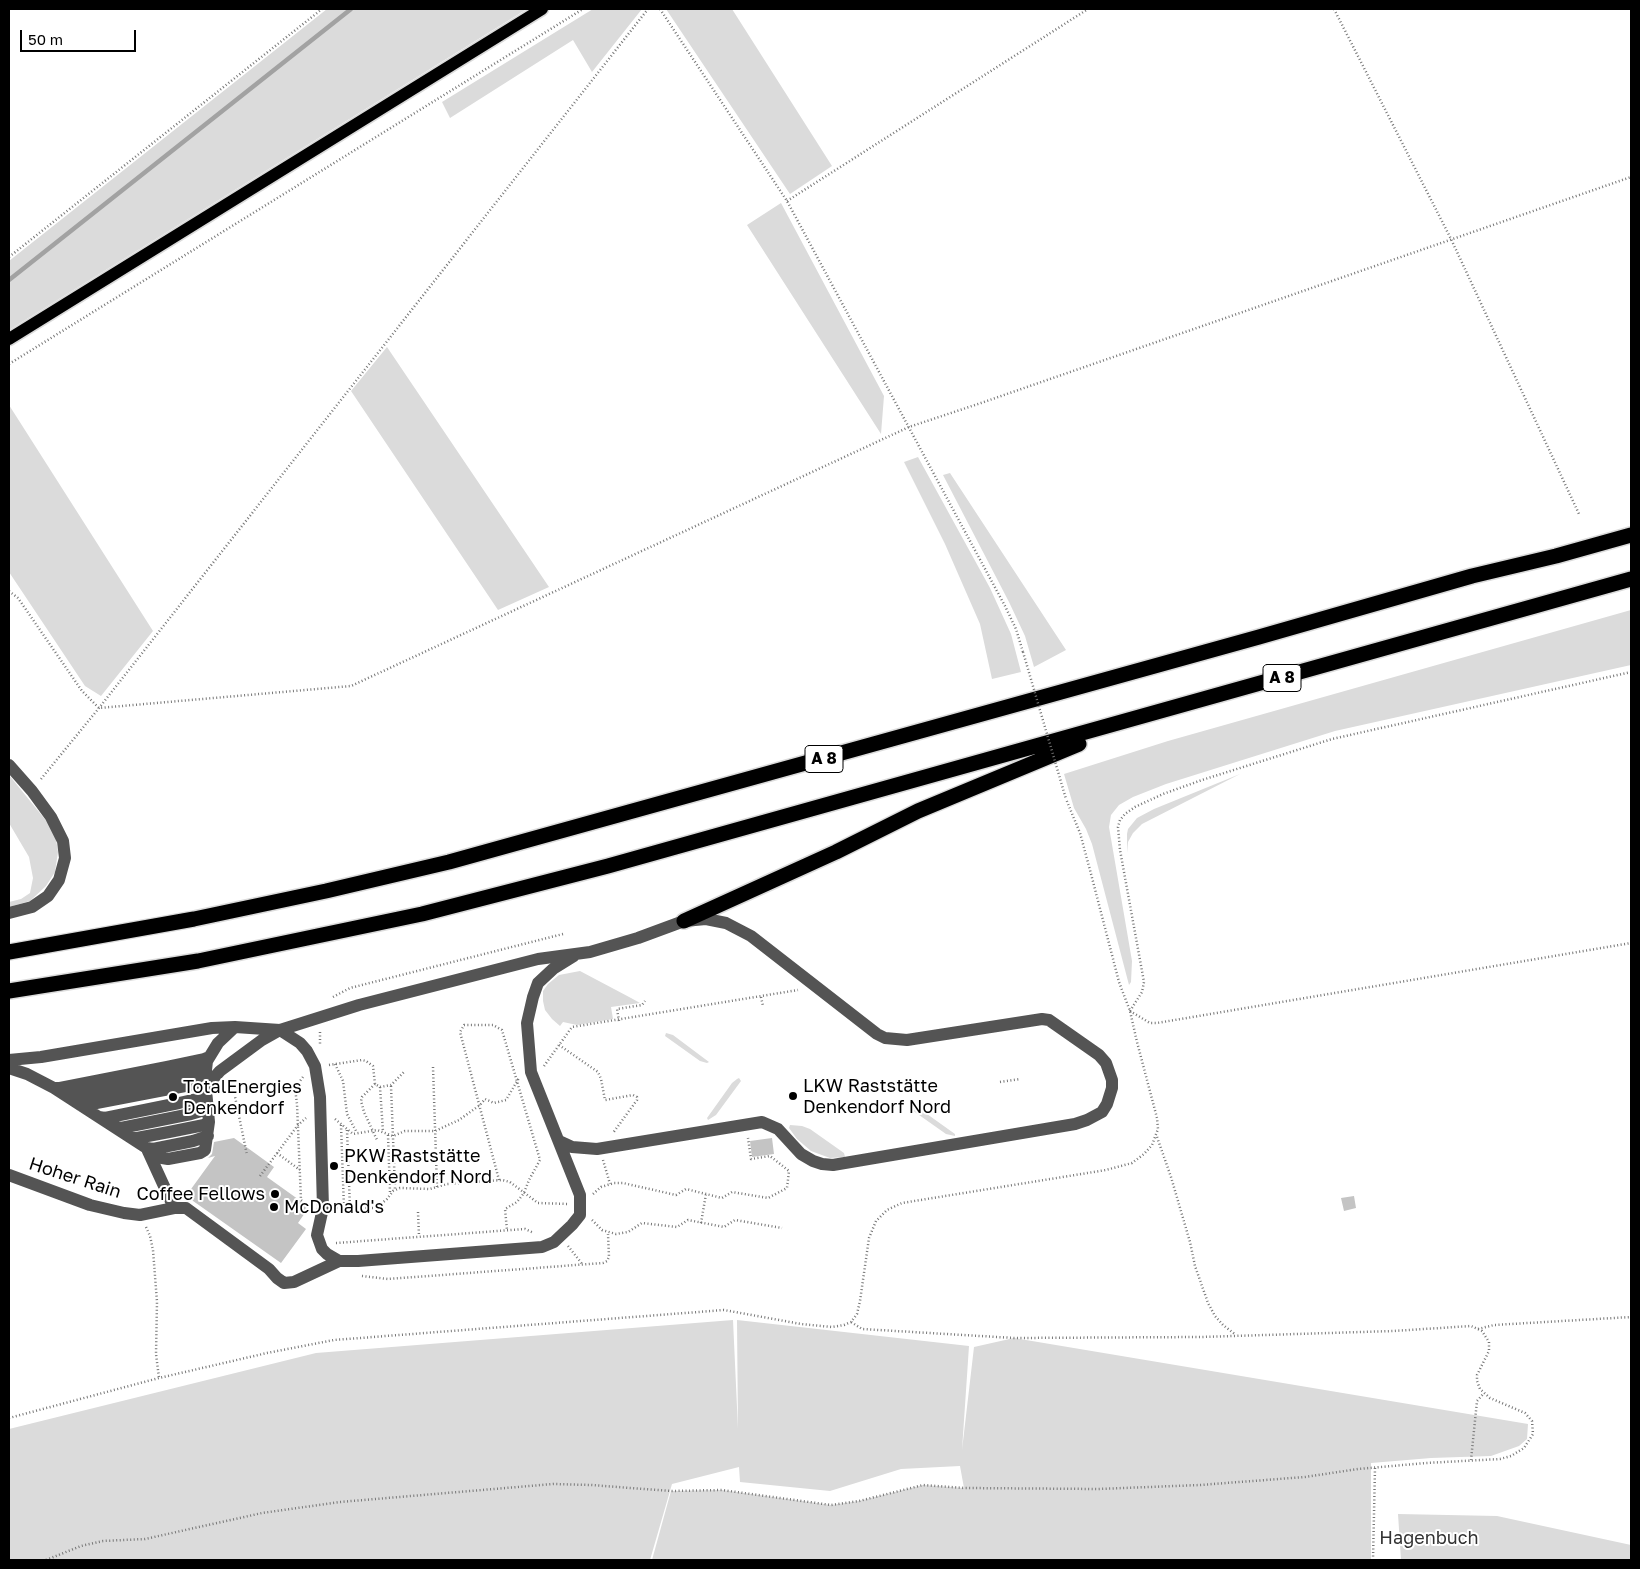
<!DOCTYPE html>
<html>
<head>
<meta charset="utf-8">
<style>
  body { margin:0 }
  #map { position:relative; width:1640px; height:1569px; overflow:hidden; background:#fff; font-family:"Golos Text",sans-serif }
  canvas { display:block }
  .frame { position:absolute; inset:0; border:10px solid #000; pointer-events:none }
  .scale { position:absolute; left:20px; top:30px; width:116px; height:22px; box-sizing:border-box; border:2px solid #000; border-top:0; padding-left:6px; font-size:15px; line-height:18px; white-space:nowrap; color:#000; -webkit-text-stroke:4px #fff; paint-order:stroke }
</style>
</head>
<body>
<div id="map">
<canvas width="1640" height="1569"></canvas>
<div class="frame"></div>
<div class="scale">50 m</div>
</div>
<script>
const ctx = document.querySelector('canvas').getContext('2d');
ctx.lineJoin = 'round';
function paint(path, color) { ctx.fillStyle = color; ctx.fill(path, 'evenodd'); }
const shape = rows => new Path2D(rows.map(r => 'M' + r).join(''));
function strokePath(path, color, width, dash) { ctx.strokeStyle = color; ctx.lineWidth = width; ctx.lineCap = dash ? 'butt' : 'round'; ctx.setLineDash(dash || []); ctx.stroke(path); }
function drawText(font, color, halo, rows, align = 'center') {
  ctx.font = font + ' "Golos Text",sans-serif'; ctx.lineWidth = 4; ctx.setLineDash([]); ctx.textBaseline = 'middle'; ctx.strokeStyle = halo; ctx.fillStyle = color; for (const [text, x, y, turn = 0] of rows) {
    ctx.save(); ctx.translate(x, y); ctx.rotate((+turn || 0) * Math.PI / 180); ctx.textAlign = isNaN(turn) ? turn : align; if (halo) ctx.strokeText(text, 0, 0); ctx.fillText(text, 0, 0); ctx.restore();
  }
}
const green = shape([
  [327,9,527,9,9,330,9,261],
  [593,9,642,9,592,72,573,40,450,118,442,102],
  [666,9,732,9,832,166,790,194],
  [781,203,884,396,881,434,747,225],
  [387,347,549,587,498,610,351,391],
  [9,405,153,631,101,696,85,686,9,572],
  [918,457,990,588,1011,634,1021,672,992,679,980,624,945,544,904,462],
  [950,473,1066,650,1034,667,1025,636,1009,602,943,475],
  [1631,610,1631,665,1335,731,1166,784,1133,797,1119,805,1111,815,1109,827,1132,961,1131,982,1129,985,1092,844,1086,829,1074,808,1064,774,1168,741],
  [1240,774,1142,824,1133,833,1128,842,1127,853,1127,834,1128,829,1137,818,1154,809],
  [9,775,48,823,56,839,58,852,55,872,46,886,30,901,9,907,9,902,21,899,30,893,33,878,29,857,9,823],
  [580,971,631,998,640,1003,611,1007,613,1019,577,1025,563,1022,560,1026,552,1019,545,1010,543,1001,543,991,548,984,559,975],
  [666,1033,673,1035,709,1062,707,1063,700,1061,665,1036],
  [737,1079,739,1078,741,1081,716,1115,708,1120,707,1118,732,1083],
  [913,1107,920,1109,955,1134,955,1136,946,1134,912,1110,911,1108],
  [790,1125,802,1126,810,1129,844,1153,845,1157,830,1158,811,1151,797,1139,789,1128],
  [733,1320,738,1429,737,1320,969,1346,962,1450,974,1347,1014,1338,1528,1424,1527,1439,1519,1446,1491,1456,1431,1458,1371,1463,1371,1560,652,1560,671,1491,722,1490,831,1505,859,1501,923,1485,964,1488,960,1466,901,1469,830,1491,740,1482,739,1467,672,1484,650,1560,9,1560,9,1429,316,1353],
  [1398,1514,1497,1516,1631,1545,1631,1560,1401,1560]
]);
const stream = shape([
  [9,280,351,9]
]);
const building = shape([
  [234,1138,274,1167,267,1177,309,1207,298,1223,306,1229,281,1263,186,1196,215,1156,208,1158,212,1154,214,1142],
  [772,1138,774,1154,752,1157,750,1141],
  [1354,1196,1356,1208,1344,1211,1341,1198]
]);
const path = shape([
  [660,9,787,201,1005,606,1016,629,1023,652],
  [1334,9,1451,239,1579,514],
  [787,201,1088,9],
  [9,257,322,9],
  [9,364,583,9],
  [9,591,18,598,82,691,99,708,351,686,909,427,981,403,1631,177],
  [41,779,99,708,648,9],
  [333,997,350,988,563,934],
  [761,997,763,1006],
  [1130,1011,1142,992,1144,982,1120,850,1118,827,1120,820,1125,814,1135,807,1163,794,1202,780,1332,739,1631,672],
  [1130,1011,1150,1023,1157,1023,1631,943],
  [619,1021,617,1009,642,1005,645,1001],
  [320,1032,320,1044],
  [559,1045,598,1072,601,1079,605,1100,633,1095,637,1097,637,1100,613,1133],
  [335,1064,343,1081,347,1114,357,1133],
  [329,1065,362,1060,366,1061,373,1066,375,1084,380,1087,391,1085,405,1071],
  [544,1066,572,1027,798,990],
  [433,1067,437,1187],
  [303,1077,295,1088,297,1104,301,1200,310,1207],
  [1000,1082,1020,1079],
  [375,1084,362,1097,361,1101,364,1112,377,1140],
  [391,1086,395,1189],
  [233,1087,247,1155],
  [380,1087,383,1132],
  [335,1119,353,1134,377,1130,393,1136,405,1131,435,1131,459,1120,480,1105,485,1099,494,1103,506,1100,519,1078],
  [341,1125,344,1208],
  [347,1130,350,1208],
  [388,1135,390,1192],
  [1157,1137,1171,1177,1190,1242,1195,1266,1208,1303,1215,1316,1223,1325,1236,1335],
  [277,1153,300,1170],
  [603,1160,610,1184],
  [260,1176,298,1125,306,1118],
  [499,1180,460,1032,464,1025,493,1025,502,1030,540,1160,529,1180,524,1193,517,1202,505,1209,507,1230],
  [593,1194,601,1187,614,1183,623,1183,676,1195,686,1189,722,1198,732,1192,768,1198,787,1188,789,1171,770,1156,751,1159,748,1138],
  [337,1208,376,1208,387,1199,393,1191,400,1188,430,1189,447,1184,502,1180,510,1182,538,1203,568,1204],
  [418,1212,419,1236],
  [592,1220,602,1230,616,1234,628,1232,642,1223,677,1227,688,1220,724,1227,735,1220,782,1228],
  [701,1223,706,1194],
  [146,1227,150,1236,153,1250,157,1302,156,1354,159,1378],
  [336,1243,525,1229,534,1233],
  [568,1246,583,1265],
  [362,1276,388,1279,603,1263,607,1261,609,1257,608,1234],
  [1478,1329,1494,1325,1631,1317],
  [9,1418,159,1378,267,1353,334,1340,724,1310,801,1324,832,1327,844,1325,851,1322,857,1314,860,1301,869,1238,876,1221,887,1210,902,1203,1106,1170,1132,1163,1144,1154,1152,1145,1158,1129,1157,1118,1137,1042,1130,1011,1119,982,1090,870,1080,833,1066,799],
  [1471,1460,1477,1401,1484,1393],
  [46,1560,81,1546,103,1541,145,1539,262,1513,340,1502,553,1484,591,1485,671,1491,722,1490,831,1505,859,1501,923,1485,964,1488,1098,1489,1200,1485,1305,1477,1358,1469,1426,1463,1500,1459,1511,1456,1524,1448,1533,1434,1532,1421,1525,1413,1490,1398,1480,1389,1477,1381,1477,1375,1489,1351,1489,1342,1482,1331,1471,1326,1393,1331,1201,1337,1014,1338,862,1329,851,1322],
  [1373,1560,1375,1468]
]);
const minor = shape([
  [9,765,32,791,51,817,63,841,65,858,59,880,48,896,32,907,9,913],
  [280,1030,300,1043,307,1051,315,1066,320,1097,323,1208,317,1235,322,1249,327,1254,339,1261,358,1261,542,1247,554,1242,572,1225,580,1215,580,1195,531,1072,527,1023,533,997,538,983,553,969,574,956],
  [9,1060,41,1057,212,1028,235,1027,280,1030,359,1005,538,959,590,952,638,938,684,921,706,919,726,923,751,936,877,1034,885,1038,907,1040,1042,1019,1049,1020,1099,1055,1106,1063,1112,1080,1112,1088,1107,1104,1102,1112,1087,1120,1075,1124,833,1165,822,1164,813,1161,801,1154,778,1129,762,1122,597,1149,572,1147,559,1141],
  [9,1068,27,1074,54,1088,162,1158,168,1159,200,1153,205,1150,209,1122,205,1079,207,1061,218,1043,235,1027],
  [54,1088,60,1088,167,1067,204,1059,209,1057],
  [207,1091,212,1080,220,1071,262,1040,278,1031],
  [67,1096,73,1097,201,1071,206,1068],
  [80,1105,86,1105,185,1086,200,1082,205,1079],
  [99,1117,105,1118,179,1103,201,1098,206,1095],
  [115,1127,121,1128,191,1114,208,1109],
  [131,1138,137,1138,169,1132,204,1125,209,1122],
  [147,1148,153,1149,193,1141,208,1136],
  [147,1149,174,1208],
  [9,1175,90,1205,124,1213,140,1215,174,1208,186,1208,269,1269,277,1278,284,1283,294,1282,339,1261]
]);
const major = shape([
  [9,339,542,9]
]);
const highway = shape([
  [684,921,836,852,918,811,1079,744],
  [9,952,194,919,326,891,449,862,1259,637,1472,576,1556,556,1631,535],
  [9,991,198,961,422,914,608,866,1631,579]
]);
const pathBridge = shape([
  [1023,652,1066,799]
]);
const markers = [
  [793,1096,5,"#000"],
  [173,1097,5,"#000"],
  [334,1166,5,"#000"],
  [275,1194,5,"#000"],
  [274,1207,5,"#000"]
];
const shields = [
  [1282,678,38],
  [824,759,38]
];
const shieldNames = [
  ["A 8",1282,678],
  ["A 8",824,759]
];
const poiNames = [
  ["LKW Raststätte",803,1086],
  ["Denkendorf Nord",803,1107],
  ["TotalEnergies",183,1087],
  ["Denkendorf",183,1108],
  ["PKW Raststätte",344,1156],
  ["Denkendorf Nord",344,1177],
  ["Coffee Fellows",265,1194,"right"],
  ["McDonald's",284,1207]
];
const streetNames = [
  ["Hoher Rain",75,1178,18]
];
const parkNames = [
  ["Hagenbuch",1429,1538]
];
paint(green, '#dbdbdb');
strokePath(stream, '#a2a2a2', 4.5);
paint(building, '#c4c4c4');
strokePath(major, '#dbdbdb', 15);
strokePath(highway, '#dbdbdb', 18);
strokePath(path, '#767676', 2.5, [1, 2.5]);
strokePath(minor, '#545454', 12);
strokePath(major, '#000', 12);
strokePath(highway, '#000', 15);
strokePath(pathBridge, '#767676', 2.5, [1, 2.5]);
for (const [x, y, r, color] of markers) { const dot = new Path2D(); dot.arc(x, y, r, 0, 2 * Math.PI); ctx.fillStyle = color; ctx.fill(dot); strokePath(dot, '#fff', 2); }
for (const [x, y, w] of shields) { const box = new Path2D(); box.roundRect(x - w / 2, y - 13.5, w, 27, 4); ctx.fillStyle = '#fff'; ctx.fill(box); strokePath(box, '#000', 1); }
drawText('bold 16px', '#000', null, shieldNames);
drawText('18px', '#000', '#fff', poiNames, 'left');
drawText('18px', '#000', '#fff', streetNames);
drawText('18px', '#323232', '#fff', parkNames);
</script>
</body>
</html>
